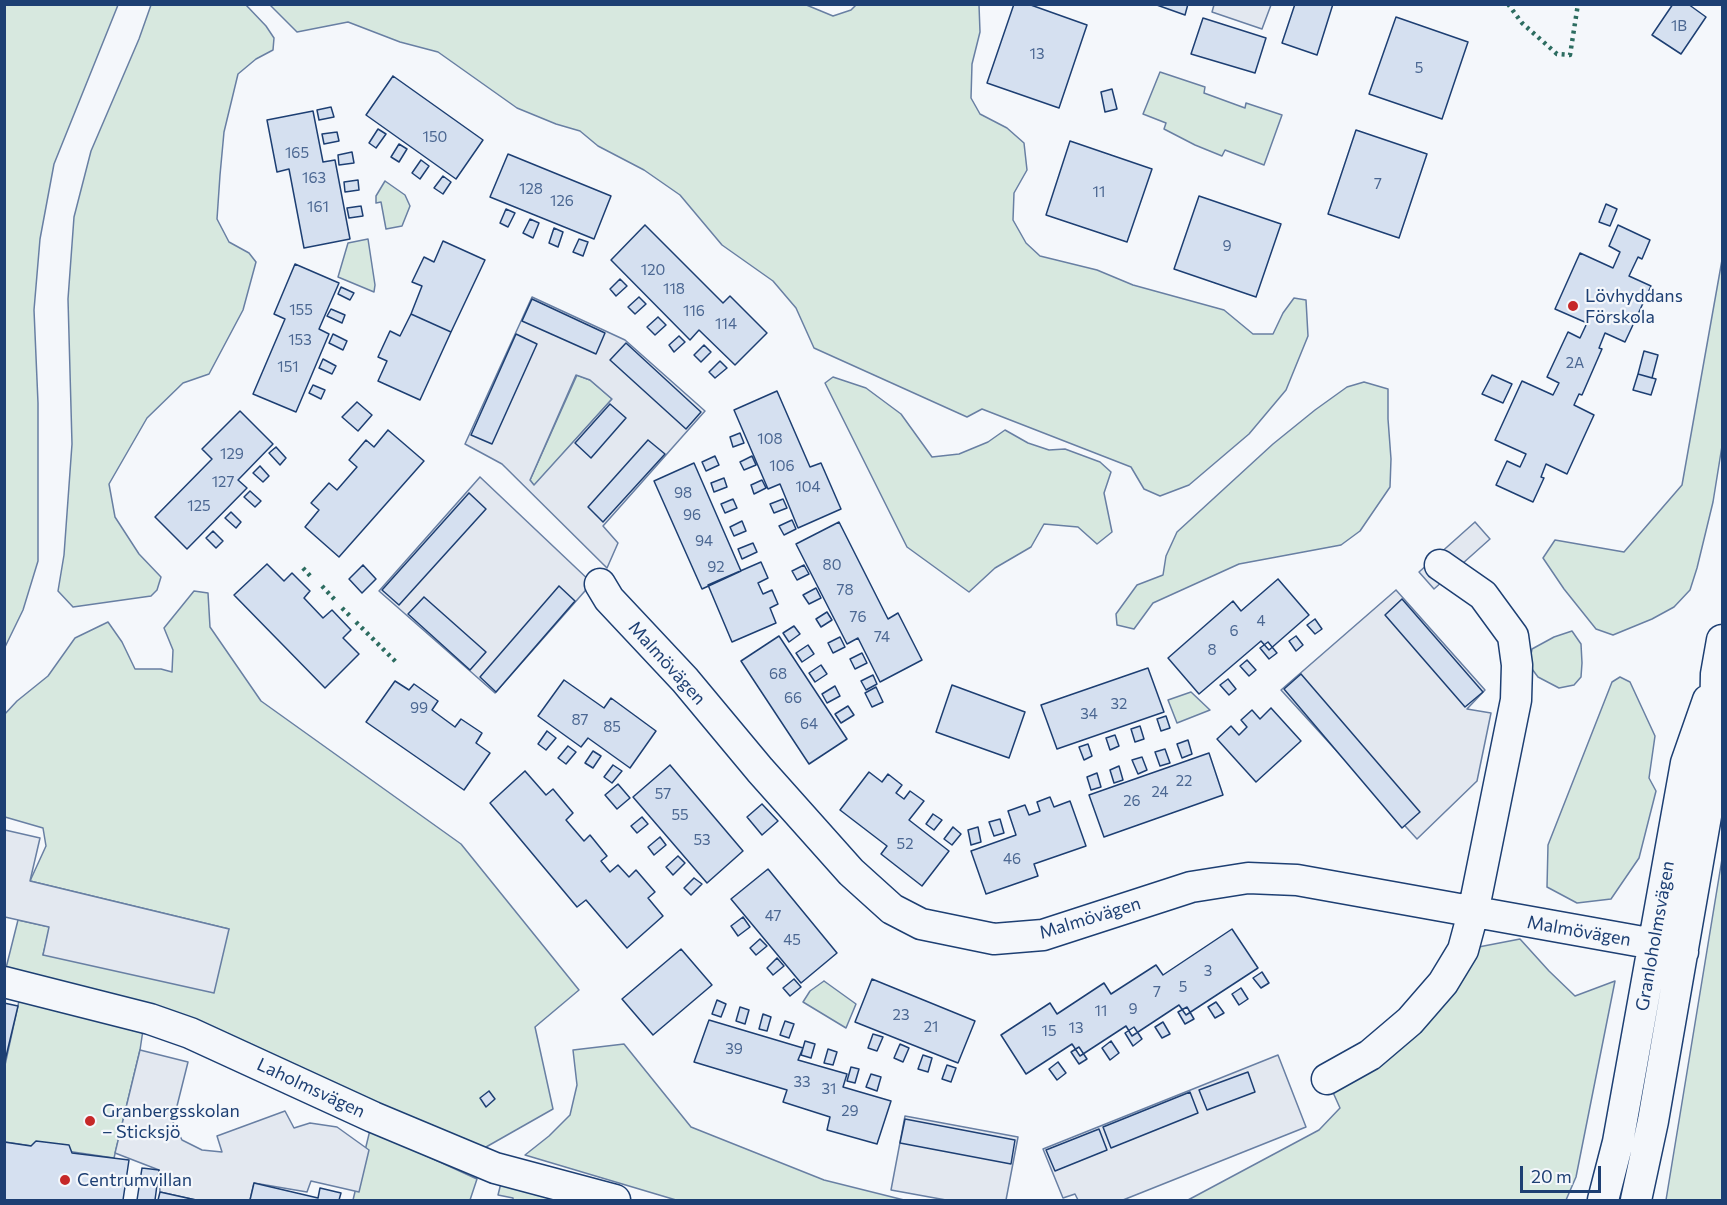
<!DOCTYPE html>
<html>
<head>
<meta charset="utf-8">
<style>
  body { margin:0 }
  #map { position:relative; width:1727px; height:1205px; overflow:hidden; background:#f4f7fb; font-family:Commissioner,sans-serif }
  canvas { display:block }
  .frame { position:absolute; inset:0; border:6px solid #1d3f73; pointer-events:none }
  .scale { position:absolute; left:1520px; top:1166px; width:81px; height:27px; box-sizing:border-box; border:3px solid #1d3f73; border-top:0; padding-left:8px; font-size:18px; line-height:21px; white-space:nowrap; color:#1d3f73; -webkit-text-stroke:4px #f4f7fb; paint-order:stroke }
</style>
</head>
<body>
<div id="map">
<canvas width="1727" height="1205"></canvas>
<div class="frame"></div>
<div class="scale">20 m</div>
</div>
<script>
const ctx = document.querySelector('canvas').getContext('2d');
ctx.lineJoin = 'round';
function paint(path, color) { ctx.fillStyle = color; ctx.fill(path, 'evenodd'); }
const shape = rows => new Path2D(rows.map(r => 'M' + r).join(''));
function strokePath(path, color, width, dash) { ctx.strokeStyle = color; ctx.lineWidth = width; ctx.lineCap = dash ? 'butt' : 'round'; ctx.setLineDash(dash || []); ctx.stroke(path); }
function drawText(font, color, halo, rows, align = 'center') {
  ctx.font = font + ' Commissioner,sans-serif'; ctx.lineWidth = 4.5; ctx.setLineDash([]); ctx.textBaseline = 'middle'; ctx.strokeStyle = halo; ctx.fillStyle = color; for (const [text, x, y, turn = 0] of rows) {
    ctx.save(); ctx.translate(x, y); ctx.rotate((+turn || 0) * Math.PI / 180); ctx.textAlign = isNaN(turn) ? turn : align; if (halo) ctx.strokeText(text, 0, 0); ctx.fillText(text, 0, 0); ctx.restore();
  }
}
const green = shape([
  [5,4,118,5,54,164,40,239,34,310,38,403,38,561,23,610,5,647,5,4],
  [804,4,833,16,851,10,856,5,979,5,980,32,972,64,971,98,980,114,1007,128,1024,143,1027,170,1014,193,1013,220,1026,243,1040,256,1097,270,1133,285,1224,310,1253,334,1273,334,1283,313,1294,298,1306,300,1308,336,1286,390,1249,434,1189,485,1160,496,1144,489,1131,467,982,409,967,417,814,348,796,308,773,281,722,245,680,195,644,170,598,146,580,131,556,124,517,108,438,52,400,42,348,22,297,32,270,5,804,4],
  [151,5,246,5,266,26,274,38,273,50,256,59,238,74,224,132,220,175,217,219,229,242,249,253,256,262,243,310,209,374,183,383,147,418,109,484,115,517,139,554,161,577,157,590,151,596,73,607,58,591,64,555,72,444,68,299,74,217,91,151,139,39,151,5],
  [1160,72,1205,87,1204,93,1245,108,1246,103,1282,115,1264,165,1225,150,1222,156,1195,145,1164,129,1166,123,1143,114,1160,72],
  [385,181,405,195,410,206,402,226,386,229,381,202,376,203,376,196,385,181],
  [368,239,375,285,374,292,338,277,348,243,368,239],
  [1722,260,1722,446,1713,502,1697,568,1690,590,1674,607,1652,619,1613,635,1596,629,1564,589,1543,558,1555,540,1624,552,1682,485,1722,260],
  [577,375,590,380,612,399,534,486,530,480,577,375],
  [833,377,866,388,901,414,932,457,959,454,988,442,1005,430,1028,443,1049,450,1065,449,1100,462,1111,472,1104,493,1112,532,1097,544,1078,527,1044,524,1031,547,995,568,969,592,907,547,825,383,833,377],
  [1364,382,1388,389,1388,419,1391,459,1390,487,1360,531,1341,545,1239,564,1153,603,1134,629,1117,625,1116,614,1137,585,1163,575,1166,556,1177,532,1273,444,1315,410,1347,387,1364,382],
  [194,591,208,593,210,627,261,701,461,844,579,990,535,1027,553,1109,479,1151,5,972,18,920,50,927,43,955,229,929,30,881,46,846,43,828,5,817,4,715,17,701,48,676,75,638,108,622,122,642,135,669,161,669,172,672,173,650,164,628,194,591],
  [1572,631,1581,644,1582,663,1581,677,1574,685,1559,688,1538,677,1529,665,1532,649,1554,637,1572,631],
  [1620,677,1630,682,1655,736,1649,778,1656,791,1639,858,1611,899,1577,903,1547,887,1548,845,1612,682,1620,677],
  [1191,692,1210,710,1177,723,1168,700,1191,692],
  [1722,859,1722,1200,1666,1200,1722,859],
  [1520,939,1549,971,1575,996,1615,981,1576,1177,1566,1200,1188,1200,1319,1130,1340,1108,1327,1079,1463,950,1520,939],
  [824,981,856,1004,846,1028,803,1002,810,991,824,981],
  [19,1001,143,1030,140,1050,114,1158,5,1142,5,1065,19,1001],
  [624,1044,691,1127,824,1180,904,1200,676,1200,525,1155,549,1136,570,1115,577,1085,573,1050,624,1044],
  [370,1130,477,1179,470,1200,353,1200,370,1130],
  [501,1183,567,1200,513,1200,513,1198,498,1195,501,1183]
]);
const parking = shape([
  [1214,5,1214,4,1271,5,1262,29,1212,12,1214,5],
  [532,297,625,340,705,411,603,526,618,543,607,568,502,464,465,444,532,297],
  [576,375,590,380,612,399,534,485,530,480,576,375],
  [480,477,592,583,495,693,379,591,480,477],
  [1475,522,1490,539,1434,589,1419,572,1475,522],
  [1396,590,1485,690,1467,709,1491,713,1477,781,1417,839,1281,690,1396,590],
  [5,830,40,838,30,881,229,929,214,993,43,955,49,927,5,917,5,830],
  [140,1050,188,1062,173,1122,182,1140,202,1150,222,1152,217,1136,285,1111,294,1128,310,1123,337,1127,369,1150,359,1192,311,1181,307,1192,254,1183,250,1200,196,1200,160,1192,159,1170,115,1153,140,1050],
  [1278,1055,1306,1127,1123,1200,1078,1200,1075,1194,1063,1198,1043,1149,1278,1055],
  [905,1116,1018,1137,1006,1200,946,1200,891,1190,905,1116]
]);
const building = shape([
  [1014,4,1028,4,1087,25,1059,108,987,83,1014,4],
  [1154,4,1188,4,1185,15,1154,4],
  [1295,4,1333,4,1317,55,1282,43,1295,4],
  [1673,4,1688,4,1706,17,1681,54,1652,35,1673,4],
  [1396,17,1468,42,1442,119,1369,94,1396,17],
  [1203,18,1266,38,1255,73,1191,54,1203,18],
  [393,76,483,140,456,179,366,115,393,76],
  [1112,89,1117,109,1105,112,1101,92,1112,89],
  [331,107,334,117,319,120,317,110,331,107],
  [313,111,323,162,335,160,350,239,304,248,289,169,277,172,267,120,313,111],
  [378,129,386,134,376,148,369,143,378,129],
  [1356,130,1427,154,1399,238,1328,214,1356,130],
  [337,132,339,141,324,144,322,134,337,132],
  [1070,141,1152,169,1127,242,1046,215,1070,141],
  [399,144,407,149,399,162,391,157,399,144],
  [352,152,354,163,339,165,338,155,352,152],
  [508,154,611,196,594,239,490,197,508,154],
  [421,160,429,166,420,179,412,173,421,160],
  [443,176,451,182,443,194,434,188,443,176],
  [358,180,359,190,345,192,344,182,358,180],
  [1199,196,1281,224,1256,297,1174,269,1199,196],
  [1606,204,1617,209,1610,226,1599,222,1606,204],
  [361,206,363,216,349,218,347,208,361,206],
  [506,209,515,213,508,227,500,223,506,209],
  [530,219,539,223,533,238,523,233,530,219],
  [645,225,723,303,730,296,767,333,735,365,699,330,690,340,611,260,645,225],
  [1618,225,1650,240,1642,259,1638,257,1629,276,1651,286,1625,342,1605,333,1599,348,1602,349,1582,395,1579,394,1574,405,1594,415,1567,474,1546,464,1541,477,1544,478,1533,502,1496,485,1507,461,1520,467,1526,454,1495,440,1522,381,1553,395,1559,383,1547,377,1568,332,1580,338,1587,323,1555,309,1580,253,1613,268,1620,252,1609,246,1618,225],
  [554,228,563,232,558,247,549,243,554,228],
  [579,239,588,242,583,256,573,252,579,239],
  [443,241,485,260,451,332,411,314,422,286,412,282,424,257,434,262,443,241],
  [295,264,339,283,319,329,329,334,296,412,253,394,285,319,274,314,295,264],
  [620,279,627,286,616,296,610,289,620,279],
  [341,287,354,293,350,300,338,294,341,287],
  [639,297,646,304,635,314,628,307,639,297],
  [532,299,605,333,596,354,522,321,532,299],
  [331,309,345,315,342,323,327,316,331,309],
  [411,314,451,332,420,400,378,381,387,361,378,357,390,331,400,336,411,314],
  [658,317,666,325,655,335,647,327,658,317],
  [333,334,347,341,343,350,329,343,333,334],
  [516,334,537,344,492,444,471,435,516,334],
  [679,336,685,342,674,352,669,345,679,336],
  [626,343,701,412,686,429,610,360,626,343],
  [704,345,711,352,701,362,694,355,704,345],
  [1644,351,1658,355,1652,378,1638,374,1644,351],
  [323,359,336,366,332,374,319,368,323,359],
  [720,361,727,368,715,378,709,372,720,361],
  [1638,374,1656,379,1651,395,1633,390,1638,374],
  [1492,375,1512,384,1503,403,1482,394,1492,375],
  [313,385,325,390,321,399,309,393,313,385],
  [777,391,810,467,821,463,841,509,798,528,780,484,768,489,734,410,777,391],
  [357,402,372,415,358,431,342,417,357,402],
  [610,404,626,418,591,458,575,443,610,404],
  [240,411,273,444,238,480,247,488,187,549,155,517,212,459,202,449,240,411],
  [388,430,424,461,339,557,305,527,319,510,311,503,329,483,337,490,357,467,349,460,366,440,374,447,388,430],
  [740,433,744,443,733,447,730,437,740,433],
  [648,440,665,454,603,522,588,507,648,440],
  [276,447,286,458,280,465,269,453,276,447],
  [715,456,719,465,706,471,702,462,715,456],
  [752,456,756,465,744,470,740,462,752,456],
  [694,463,741,571,702,589,654,481,694,463],
  [260,466,269,476,263,482,253,473,260,466],
  [724,478,727,487,714,492,711,483,724,478],
  [762,480,766,488,754,494,751,485,762,480],
  [250,491,261,501,255,507,244,497,250,491],
  [469,493,486,509,399,605,382,590,469,493],
  [733,499,737,508,725,513,721,504,733,499],
  [783,499,787,508,774,513,770,504,783,499],
  [231,512,241,522,236,528,225,518,231,512],
  [792,520,796,529,784,535,779,526,792,520],
  [742,521,746,531,734,536,730,527,742,521],
  [839,522,888,619,898,613,922,660,880,682,858,638,847,644,796,544,839,522],
  [213,531,223,541,216,548,206,538,213,531],
  [753,543,757,552,742,559,738,549,753,543],
  [761,562,768,578,758,583,763,594,772,590,778,604,770,608,776,623,732,642,708,585,761,562],
  [267,564,284,581,292,573,310,591,304,598,323,618,332,610,351,630,343,638,359,654,325,688,234,595,267,564],
  [363,565,376,579,362,593,349,579,363,565],
  [804,565,809,574,797,580,792,571,804,565],
  [1278,579,1309,615,1269,650,1261,641,1199,694,1168,658,1233,601,1241,611,1278,579],
  [559,586,575,601,496,692,480,677,559,586],
  [816,588,821,598,809,604,803,595,816,588],
  [424,597,486,652,470,670,408,614,424,597],
  [1402,599,1483,692,1465,707,1385,615,1402,599],
  [827,612,832,620,821,627,816,619,827,612],
  [1315,619,1322,629,1315,634,1307,625,1315,619],
  [794,626,800,634,789,642,783,633,794,626],
  [779,636,847,739,809,764,741,661,779,636],
  [1296,636,1303,645,1296,651,1289,641,1296,636],
  [840,637,845,647,833,653,828,643,840,637],
  [1268,642,1277,653,1269,659,1260,648,1268,642],
  [808,645,814,654,802,662,796,653,808,645],
  [862,653,867,663,855,669,850,659,862,653],
  [1247,660,1256,670,1249,676,1240,666,1247,660],
  [821,665,827,674,815,682,809,673,821,665],
  [1148,668,1164,712,1057,749,1041,705,1148,668],
  [1301,674,1420,812,1402,828,1284,689,1301,674],
  [873,675,877,684,866,690,861,681,873,675],
  [1228,679,1236,689,1229,695,1220,685,1228,679],
  [564,680,604,708,611,698,656,731,630,768,588,738,581,747,538,716,564,680],
  [395,681,409,690,414,684,438,701,432,710,455,727,461,719,482,733,476,743,490,753,464,790,366,722,395,681],
  [952,685,1025,712,1009,758,936,732,952,685],
  [835,686,840,696,827,703,822,694,835,686],
  [876,687,883,702,872,707,865,693,876,687],
  [848,706,854,715,841,723,835,714,848,706],
  [1271,708,1301,741,1256,782,1217,739,1231,726,1239,735,1247,727,1241,720,1252,710,1260,719,1271,708],
  [1166,716,1170,728,1161,731,1157,719,1166,716],
  [1140,726,1144,739,1135,742,1131,729,1140,726],
  [547,731,556,738,546,750,538,744,547,731],
  [1115,735,1119,746,1110,750,1106,738,1115,735],
  [1188,740,1192,754,1182,758,1177,744,1188,740],
  [1088,744,1092,756,1084,760,1079,747,1088,744],
  [568,746,576,752,566,764,558,758,568,746],
  [1165,749,1170,763,1160,766,1155,752,1165,749],
  [593,751,601,756,593,768,585,763,593,751],
  [1209,753,1223,795,1104,837,1089,795,1209,753],
  [1142,757,1147,770,1138,774,1132,760,1142,757],
  [613,765,622,771,612,783,604,777,613,765],
  [670,765,743,851,707,883,633,797,670,765],
  [1119,766,1123,780,1114,783,1110,770,1119,766],
  [525,771,546,795,553,789,573,813,566,820,584,841,590,835,607,856,601,861,610,872,618,865,629,877,636,870,655,892,648,898,663,916,627,948,586,900,577,907,490,803,525,771],
  [869,772,882,782,888,774,902,785,896,793,904,799,910,791,924,801,909,820,949,851,922,886,881,854,887,846,840,810,869,772],
  [1097,773,1101,787,1091,790,1087,777,1097,773],
  [618,784,630,798,617,809,605,795,618,784],
  [1050,797,1054,807,1070,801,1086,846,1034,864,1038,876,986,894,971,851,1016,835,1008,811,1025,805,1029,815,1040,811,1037,802,1050,797],
  [762,804,778,821,762,835,747,817,762,804],
  [933,814,942,820,934,830,926,824,933,814],
  [642,817,648,824,637,833,631,826,642,817],
  [1000,819,1004,833,994,836,989,822,1000,819],
  [953,827,961,834,952,845,944,839,953,827],
  [978,827,981,842,971,845,968,830,978,827],
  [660,837,666,845,654,855,648,847,660,837],
  [678,856,685,863,673,875,666,867,678,856],
  [768,869,837,953,801,983,731,899,768,869],
  [694,878,702,884,691,895,684,888,694,878],
  [743,917,750,927,738,936,731,926,743,917],
  [1232,929,1258,968,1186,1015,1179,1005,1132,1036,1126,1026,1080,1056,1072,1044,1026,1074,1001,1035,1050,1003,1057,1014,1104,983,1111,994,1156,965,1163,975,1232,929],
  [760,939,767,946,756,955,750,948,760,939],
  [681,949,712,985,653,1035,622,999,681,949],
  [777,958,784,966,773,975,767,968,777,958],
  [1262,972,1269,983,1261,988,1253,978,1262,972],
  [794,979,801,987,790,996,783,988,794,979],
  [872,979,975,1021,958,1063,855,1022,872,979],
  [1241,988,1248,999,1239,1005,1232,994,1241,988],
  [717,1000,726,1004,721,1017,712,1014,717,1000],
  [1216,1002,1224,1013,1215,1018,1208,1007,1216,1002],
  [4,1003,18,1006,4,1065,4,1003],
  [740,1007,749,1010,745,1024,736,1021,740,1007],
  [1187,1007,1194,1019,1185,1024,1178,1012,1187,1007],
  [763,1014,771,1017,767,1031,759,1029,763,1014],
  [709,1020,803,1048,798,1060,847,1074,843,1087,891,1101,877,1144,827,1130,830,1117,783,1102,787,1090,694,1062,709,1020],
  [785,1021,794,1024,789,1038,780,1035,785,1021],
  [1163,1022,1170,1034,1162,1038,1155,1027,1163,1022],
  [1134,1027,1142,1039,1133,1046,1125,1033,1134,1027],
  [873,1034,883,1037,877,1051,868,1048,873,1034],
  [805,1041,815,1044,811,1058,801,1055,805,1041],
  [1111,1041,1119,1053,1110,1060,1102,1048,1111,1041],
  [900,1044,909,1048,903,1062,894,1058,900,1044],
  [1079,1047,1087,1059,1079,1064,1071,1052,1079,1047],
  [828,1049,837,1052,833,1065,824,1063,828,1049],
  [923,1055,932,1058,928,1072,918,1069,923,1055],
  [1058,1062,1066,1073,1057,1080,1049,1069,1058,1062],
  [947,1065,956,1068,951,1082,942,1079,947,1065],
  [851,1067,859,1069,855,1083,847,1081,851,1067],
  [1248,1072,1255,1092,1207,1110,1199,1090,1248,1072],
  [871,1074,881,1077,877,1091,866,1087,871,1074],
  [489,1091,495,1099,486,1107,480,1098,489,1091],
  [1190,1092,1198,1113,1111,1148,1103,1127,1190,1092],
  [905,1119,1015,1140,1011,1164,900,1143,905,1119],
  [1099,1129,1107,1150,1055,1171,1046,1150,1099,1129],
  [36,1141,69,1145,72,1153,129,1160,123,1200,4,1200,4,1142,31,1146,36,1141],
  [142,1168,159,1170,155,1200,137,1200,142,1168],
  [254,1183,318,1198,320,1188,341,1193,339,1200,250,1200,254,1183],
  [160,1192,196,1200,158,1200,160,1192]
]);
const minor = shape([
  [600,584,609,599,685,680,760,770,851,872,892,909,921,924,994,939,1043,935,1191,887,1248,878,1297,880,1654,944,1683,952],
  [4,982,150,1019,190,1033,373,1117,495,1168,615,1200],
  [1327,1079,1370,1055,1410,1021,1443,983,1463,950,1473,913,1516,700,1517,665,1513,636,1483,595,1440,565],
  [1603,1200,1618,1142,1686,763,1708,700],
  [1636,1200,1653,1121,1714,770,1716,674,1722,640]
]);
const hedge = shape([
  [1508,4,1522,23,1557,54,1570,55,1578,4],
  [303,568,312,578],
  [322,586,336,601],
  [342,608,351,617],
  [356,622,397,663]
]);
const power = shape([
  [1722,1200,1722,1197]
]);
const markers = [
  [1573,306,6,"#c62828"],
  [90,1121,6,"#c62828"],
  [65,1180,6,"#c62828"]
];
const numberNames = [
  ["1B",1679,26],
  ["13",1037,54],
  ["5",1419,68],
  ["150",435,137],
  ["165",297,153],
  ["163",314,178],
  ["7",1378,184],
  ["128",531,189],
  ["11",1099,192],
  ["126",562,201],
  ["161",318,207],
  ["9",1227,246],
  ["120",653,270],
  ["118",674,289],
  ["155",301,310],
  ["116",694,311],
  ["114",726,324],
  ["153",300,340],
  ["2A",1575,363],
  ["151",288,367],
  ["108",770,439],
  ["129",232,454],
  ["106",782,466],
  ["127",223,482],
  ["104",808,487],
  ["98",683,493],
  ["125",199,506],
  ["96",692,515],
  ["94",704,541],
  ["80",832,565],
  ["92",716,567],
  ["78",845,590],
  ["76",858,617],
  ["4",1261,621],
  ["6",1234,631],
  ["74",882,637],
  ["8",1212,650],
  ["68",778,674],
  ["66",793,698],
  ["32",1119,704],
  ["99",419,708],
  ["34",1089,714],
  ["87",580,720],
  ["64",809,724],
  ["85",612,727],
  ["22",1184,781],
  ["24",1160,792],
  ["57",663,794],
  ["26",1132,801],
  ["55",680,815],
  ["53",702,840],
  ["52",905,844],
  ["46",1012,859],
  ["47",773,916],
  ["45",792,940],
  ["3",1208,971],
  ["5",1183,987],
  ["7",1157,992],
  ["9",1133,1009],
  ["11",1101,1011],
  ["23",901,1015],
  ["21",931,1027],
  ["13",1076,1028],
  ["15",1049,1031],
  ["39",734,1049],
  ["33",802,1082],
  ["31",829,1089],
  ["29",850,1111]
];
const poiNames = [
  ["Lövhyddans",1585,296],
  ["Förskola",1585,317],
  ["Granbergsskolan",102,1111],
  ["– Sticksjö",102,1132],
  ["Centrumvillan",77,1180]
];
const streetNames = [
  ["Malmövägen",667,663,48],
  ["Malmövägen",1090,918,-17],
  ["Malmövägen",1579,931,10],
  ["Granloholmsvägen",1655,936,-80],
  ["Laholmsvägen",311,1088,25]
];
paint(green, '#d7e8df');
strokePath(green, '#687fa3', 1.5);
paint(parking, '#e3e8f0');
strokePath(parking, '#687fa3', 1.5);
paint(building, '#d5e0f0');
strokePath(building, '#1d3f73', 1.5);
strokePath(minor, '#1d3f73', 33);
strokePath(minor, '#f4f7fb', 30);
strokePath(hedge, '#2c6c60', 4.5, [3, 4.5]);
strokePath(power, '#c62828', 1.5, [21, 4.5, 3, 4.5]);
for (const [x, y, r, color] of markers) { const dot = new Path2D(); dot.arc(x, y, r, 0, 2 * Math.PI); ctx.fillStyle = color; ctx.fill(dot); strokePath(dot, '#f4f7fb', 2); }
drawText('15px', '#4b6792', null, numberNames);
drawText('18px', '#1d3f73', '#f4f7fb', poiNames, 'left');
drawText('18px', '#1d3f73', '#f4f7fb', streetNames);
</script>
</body>
</html>
